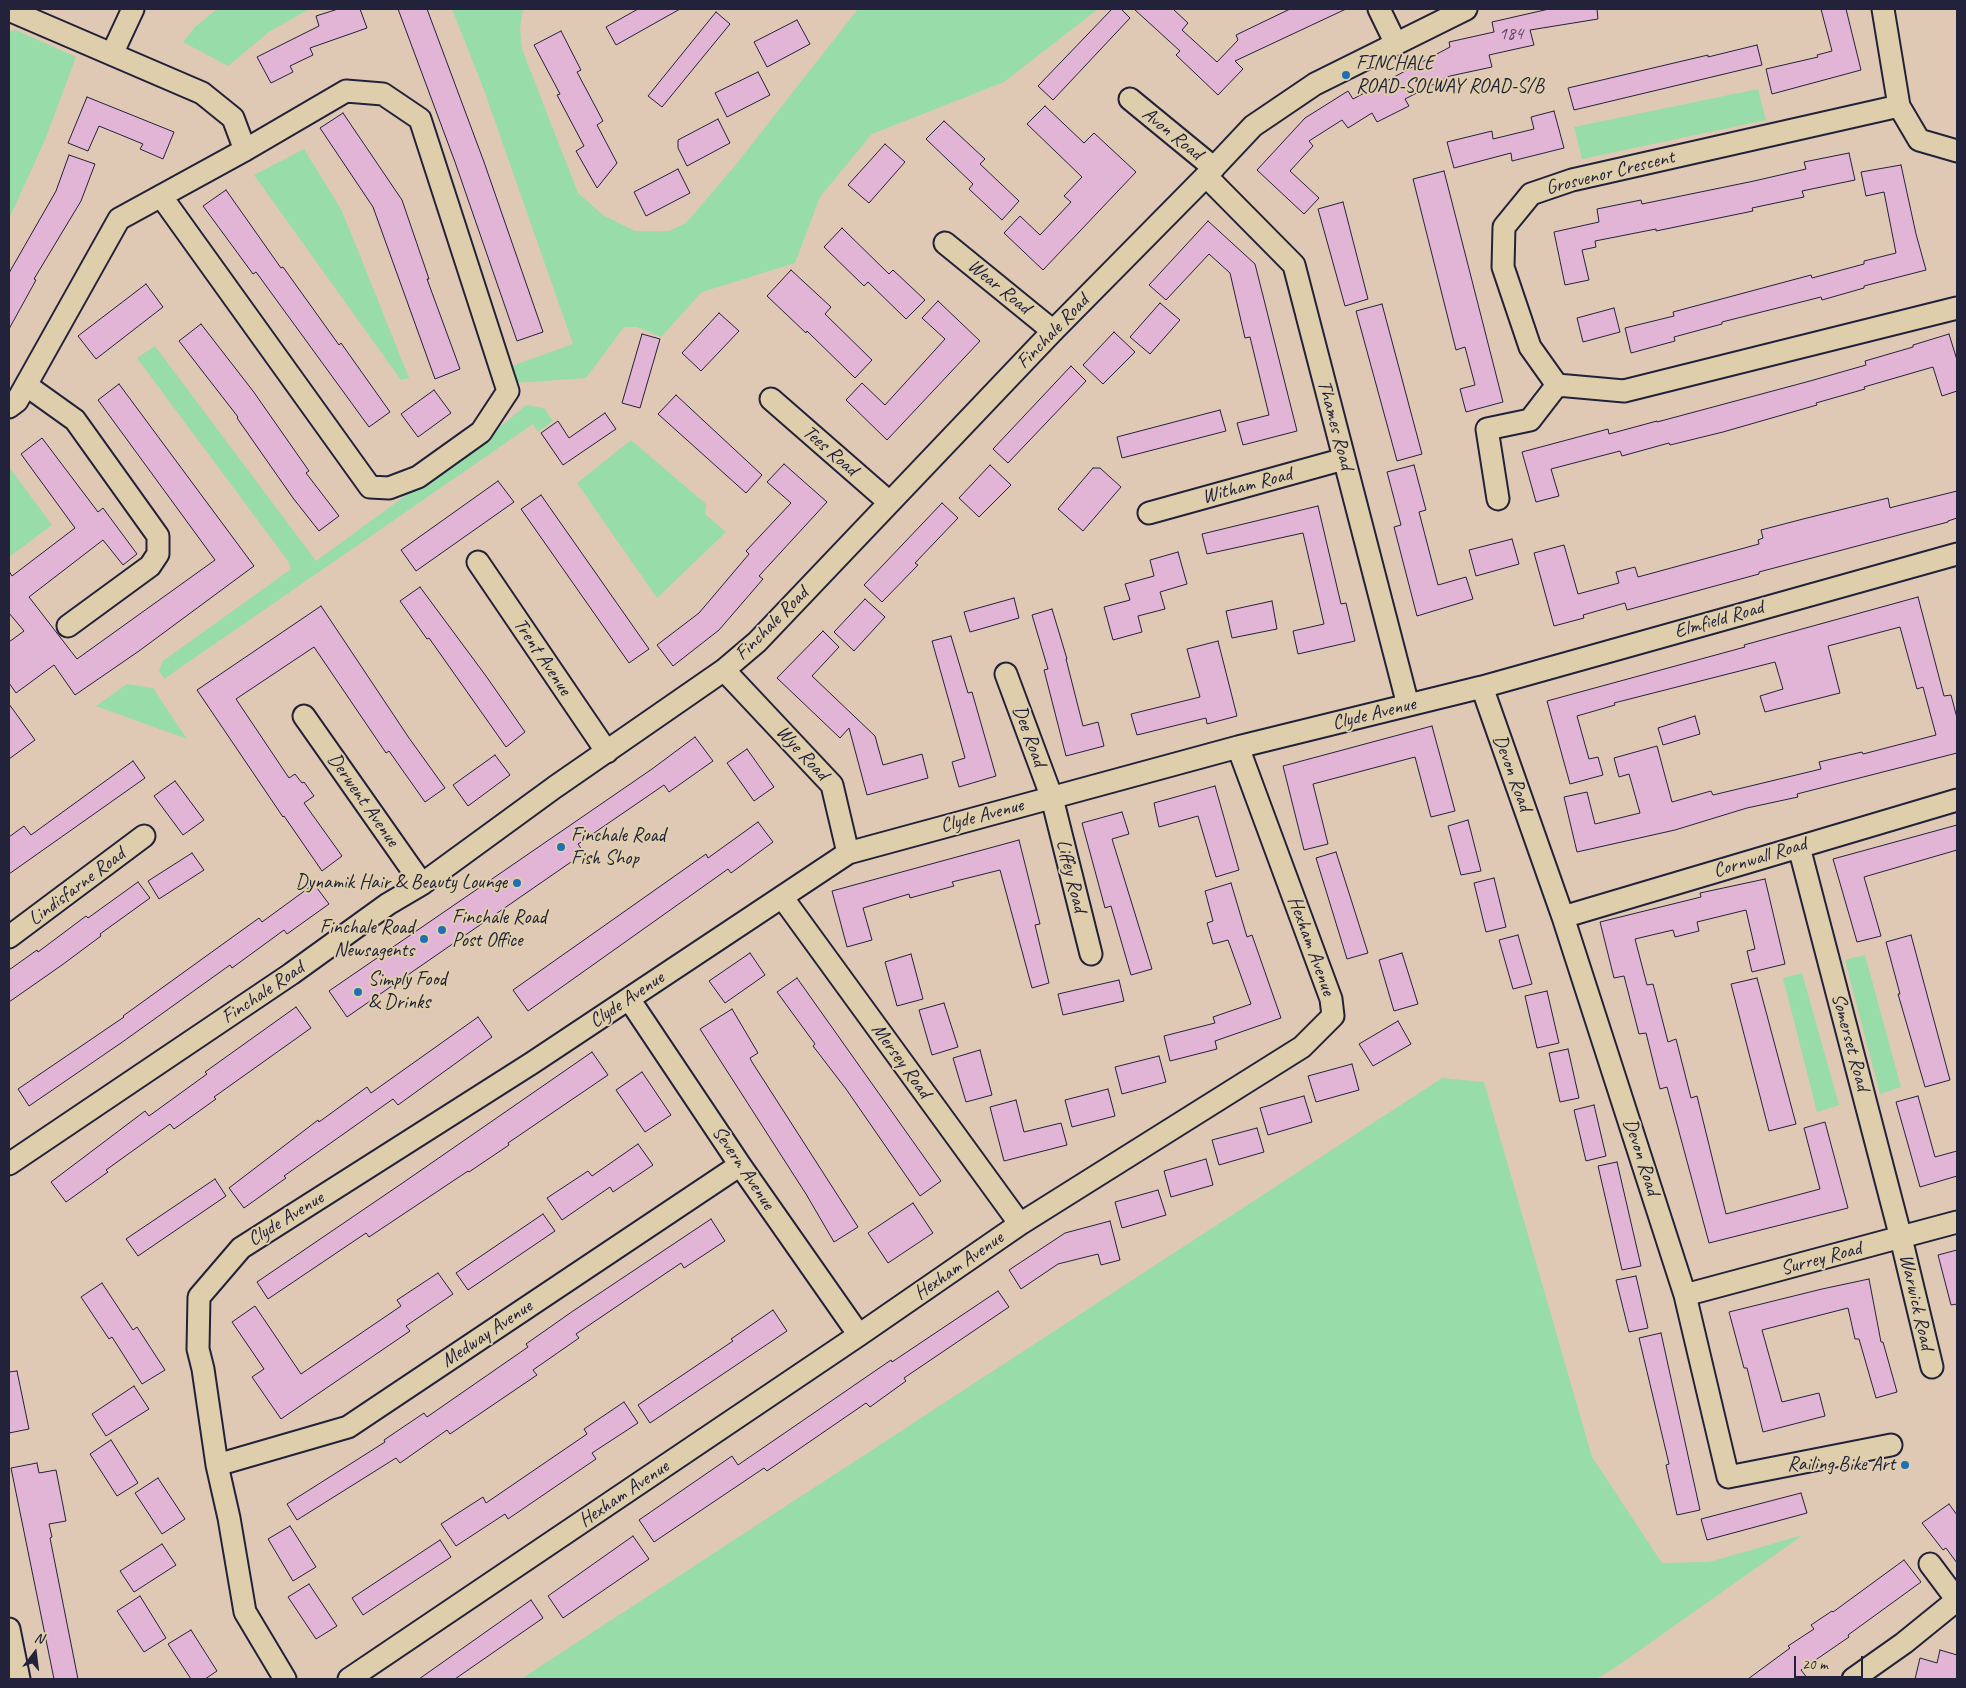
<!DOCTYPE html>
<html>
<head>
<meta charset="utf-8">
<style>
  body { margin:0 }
  #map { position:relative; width:1966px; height:1688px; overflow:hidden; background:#e0c9b4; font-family:Caveat,sans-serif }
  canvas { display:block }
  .frame { position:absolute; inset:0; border:10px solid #22223b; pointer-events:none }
  .north { position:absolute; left:10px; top:1628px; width:50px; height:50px; -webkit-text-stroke:4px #dfceab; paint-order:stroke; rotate:15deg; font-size:14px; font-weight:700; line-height:20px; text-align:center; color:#22223b }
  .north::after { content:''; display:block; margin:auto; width:18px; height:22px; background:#22223b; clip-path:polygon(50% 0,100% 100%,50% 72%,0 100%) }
  .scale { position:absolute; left:1794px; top:1656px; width:69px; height:22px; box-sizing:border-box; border:2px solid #22223b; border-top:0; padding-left:6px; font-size:15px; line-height:18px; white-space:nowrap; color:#22223b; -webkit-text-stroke:4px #dfceab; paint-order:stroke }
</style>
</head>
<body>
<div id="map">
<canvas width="1966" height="1688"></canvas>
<div class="frame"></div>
<div class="north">N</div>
<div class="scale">20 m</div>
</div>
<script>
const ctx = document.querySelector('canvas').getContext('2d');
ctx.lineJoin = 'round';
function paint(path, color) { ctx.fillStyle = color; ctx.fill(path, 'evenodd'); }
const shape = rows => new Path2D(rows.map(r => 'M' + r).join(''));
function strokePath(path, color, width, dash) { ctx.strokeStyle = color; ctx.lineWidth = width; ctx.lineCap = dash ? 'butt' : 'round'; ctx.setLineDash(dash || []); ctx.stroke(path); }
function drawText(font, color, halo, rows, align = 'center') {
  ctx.font = font + ' Caveat,sans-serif'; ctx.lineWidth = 4; ctx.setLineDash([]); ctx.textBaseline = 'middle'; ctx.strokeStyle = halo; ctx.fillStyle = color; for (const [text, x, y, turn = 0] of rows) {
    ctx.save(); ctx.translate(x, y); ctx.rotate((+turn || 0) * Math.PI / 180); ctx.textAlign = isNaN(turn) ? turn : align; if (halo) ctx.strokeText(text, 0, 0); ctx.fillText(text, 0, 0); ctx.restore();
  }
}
const green = shape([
  [217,9,309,9,269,32,228,66,183,42,195,27],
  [452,9,523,9,520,28,522,49,578,193,603,215,635,231,669,231,686,223,734,167,858,9,1098,9,1004,82,872,134,820,197,795,263,702,292,661,337,637,327,624,327,586,378,514,383,509,367,573,344,484,90],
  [16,30,76,57,45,140,9,219,9,31],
  [1758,89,1766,120,1582,159,1574,127],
  [304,149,342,211,409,378,401,380,254,175],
  [155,346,316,561,506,422,526,405,544,408,553,421,538,432,533,424,164,679,159,671,163,661,291,569,288,561,137,358],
  [631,440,706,504,705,514,726,532,657,598,577,483],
  [9,467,52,525,9,557],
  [127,684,153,688,187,739,96,706],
  [1865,955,1901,1087,1880,1094,1845,960],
  [1802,973,1839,1105,1817,1112,1783,978],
  [1442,1078,1484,1082,1592,1457,1662,1563,1709,1562,1803,1535,1613,1669,1596,1679,521,1679]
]);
const building = shape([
  [338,9,360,9,367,28,310,48,313,55,290,66,293,72,271,83,257,57,319,26,316,16,338,9],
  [398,9,427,9,484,162,543,332,517,341,455,162,398,9],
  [638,9,680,9,616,45,606,27,638,9],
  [1112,9,1121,9,1130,18,1053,100,1038,86,1112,9],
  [1134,9,1173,9,1188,23,1182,30,1217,62,1238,40,1236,35,1290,9,1346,9,1235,61,1243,69,1218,95,1176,55,1180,51,1134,9],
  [1549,9,1597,9,1598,19,1530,30,1534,45,1489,55,1492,67,1450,76,1405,99,1409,106,1377,122,1372,113,1348,128,1342,120,1309,141,1313,146,1290,171,1319,198,1304,214,1257,170,1305,118,1348,91,1353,99,1450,47,1449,42,1494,32,1492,22,1549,9],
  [1821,9,1846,9,1861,70,1772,94,1766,69,1818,57,1817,55,1832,51,1821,9],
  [716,12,730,24,662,107,648,96,716,12],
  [797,20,810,44,767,67,754,42,797,20],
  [561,31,581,70,577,72,603,121,597,125,617,163,597,188,576,151,584,146,557,95,560,94,534,45,561,31],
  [1757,45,1762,65,1574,110,1568,88,1708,55,1708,57,1757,45],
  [758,72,770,95,727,117,715,93,758,72],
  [87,97,174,132,163,159,140,149,143,144,99,126,88,151,68,143,87,97],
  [1045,106,1084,143,1094,133,1136,172,1043,270,1004,233,1020,216,1040,235,1071,202,1064,196,1082,177,1027,124,1045,106],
  [1554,111,1564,148,1512,161,1511,153,1454,168,1447,142,1492,131,1493,139,1534,129,1531,117,1554,111],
  [343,113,402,200,429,279,427,279,460,369,435,379,373,207,320,128,343,113],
  [718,119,730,143,687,166,678,148,678,140,718,119],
  [944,121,985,159,980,164,1019,201,1002,220,969,189,973,184,926,139,944,121],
  [885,144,905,162,869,203,848,185,885,144],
  [1849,153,1855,180,1802,191,1804,197,1752,208,1753,211,1656,231,1656,229,1595,241,1596,247,1582,250,1589,280,1565,285,1554,232,1599,222,1597,209,1641,200,1642,204,1754,181,1806,169,1804,162,1849,153],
  [69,155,95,164,81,201,34,279,36,280,9,329,9,273,56,191,69,155],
  [1901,165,1916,234,1926,270,1864,286,1864,288,1822,300,1821,297,1722,322,1722,324,1674,337,1675,341,1631,353,1625,328,1674,316,1673,312,1811,275,1812,278,1864,264,1864,261,1896,253,1884,192,1866,196,1861,172,1901,165],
  [678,169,690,193,646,216,634,192,678,169],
  [1444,171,1503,402,1466,412,1460,389,1475,385,1465,347,1456,350,1413,179,1444,171],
  [226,190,281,268,283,267,339,345,341,343,390,412,369,427,256,272,253,274,203,206,226,190],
  [1343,202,1368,299,1345,306,1318,209,1343,202],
  [1208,221,1255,264,1297,431,1243,445,1237,423,1269,415,1250,337,1245,338,1230,273,1209,254,1166,300,1149,285,1208,221],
  [842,228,889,274,893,270,925,300,906,319,868,282,864,286,824,247,842,228],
  [791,270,831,307,825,314,872,360,855,378,807,331,806,333,767,296,791,270],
  [146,284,163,307,96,359,78,336,146,284],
  [938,301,980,341,887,440,846,400,862,383,885,405,945,339,922,318,938,301],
  [1160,303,1180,320,1150,354,1130,337,1160,303],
  [1382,304,1422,454,1397,461,1356,311,1382,304],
  [1614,308,1620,332,1583,342,1577,318,1614,308],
  [719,313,739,331,701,371,682,353,719,313],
  [201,324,253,391,309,471,306,473,339,516,319,531,293,498,237,418,238,417,179,341,201,324],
  [1114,332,1135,352,1103,384,1083,365,1114,332],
  [642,334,660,339,640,408,622,403,642,334],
  [1949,334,1957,360,1957,391,1942,396,1933,367,1864,387,1865,389,1816,403,1817,405,1723,432,1670,445,1669,443,1622,456,1620,451,1551,469,1559,496,1536,502,1522,452,1608,429,1609,434,1657,421,1657,422,1810,381,1866,365,1865,361,1913,347,1913,345,1949,334],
  [1071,366,1086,381,1008,463,993,449,1071,366],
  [119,384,254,566,139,651,75,695,54,665,16,693,9,683,9,642,24,631,9,613,9,571,12,576,75,528,21,454,42,438,98,512,103,508,137,554,123,565,103,540,29,597,77,659,215,560,98,400,119,384],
  [434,390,451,413,418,437,401,414,434,390],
  [676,395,762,475,746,493,658,414,676,395],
  [1220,410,1226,431,1122,458,1117,437,1220,410],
  [605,413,616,429,563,465,541,433,558,421,569,438,605,413],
  [784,464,827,502,759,576,763,579,719,630,673,666,657,645,699,613,749,554,746,551,791,503,767,482,784,464],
  [990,465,1011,485,979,517,959,498,990,465],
  [1414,465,1426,510,1419,512,1438,585,1466,577,1473,599,1417,616,1394,527,1401,525,1387,472,1414,465],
  [1093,468,1100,468,1121,487,1083,531,1058,509,1093,468],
  [498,481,514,502,416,571,401,550,498,481],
  [1957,491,1957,518,1948,521,1948,522,1759,572,1759,574,1627,610,1625,603,1583,615,1584,618,1554,626,1534,553,1564,545,1578,594,1619,583,1616,572,1635,567,1638,577,1759,544,1758,540,1763,538,1761,530,1803,519,1888,498,1890,508,1893,507,1957,491],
  [541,495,649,649,629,663,521,509,541,495],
  [942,503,958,518,915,563,918,565,882,602,864,585,942,503],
  [1318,506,1341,604,1346,603,1355,641,1298,654,1293,631,1324,624,1303,533,1207,554,1202,534,1318,506],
  [1512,539,1519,564,1476,576,1469,550,1512,539],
  [1178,552,1187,584,1160,592,1165,609,1138,616,1142,632,1113,640,1104,607,1130,600,1125,584,1154,576,1150,560,1178,552],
  [420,587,486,676,525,732,506,747,429,638,427,639,400,601,420,587],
  [1918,597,1944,696,1951,695,1957,718,1957,753,1797,794,1798,797,1747,808,1675,830,1577,852,1564,797,1587,792,1595,824,1640,813,1629,774,1619,777,1614,758,1657,746,1672,802,1711,791,1713,795,1821,769,1819,762,1862,752,1863,754,1936,735,1923,687,1917,689,1900,627,1828,646,1840,693,1765,712,1760,696,1783,689,1775,662,1614,703,1615,705,1577,716,1589,759,1598,757,1603,775,1570,784,1547,701,1745,647,1744,645,1918,597],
  [1014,598,1019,618,970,632,964,612,1014,598],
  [865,599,885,617,854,651,834,632,865,599],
  [1272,601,1277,629,1232,638,1226,611,1272,601],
  [321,606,409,738,445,788,425,802,389,751,386,753,314,647,236,699,289,778,295,774,302,783,304,782,314,796,304,803,342,856,322,871,284,816,283,817,197,690,321,606],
  [1052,609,1067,659,1066,659,1083,726,1098,722,1104,746,1066,756,1044,670,1048,669,1032,615,1052,609],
  [823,631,839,647,812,676,875,736,883,765,922,754,928,778,867,795,849,728,840,738,777,678,823,631],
  [951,636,968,693,972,692,996,776,959,787,952,762,965,758,932,641,951,636],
  [1218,641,1237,716,1207,724,1206,718,1137,735,1131,714,1200,697,1187,649,1218,641],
  [9,704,35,740,9,759,9,704],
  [1695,716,1700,734,1663,745,1658,728,1695,716],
  [1432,726,1455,811,1431,817,1415,757,1313,784,1328,844,1304,850,1283,766,1432,726],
  [695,737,713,761,669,792,664,785,578,844,584,853,347,1017,329,991,652,769,695,737],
  [747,749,774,787,754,801,727,763,747,749],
  [495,755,510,775,468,806,453,785,495,755],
  [133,761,145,778,9,874,9,837,24,826,31,835,133,761],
  [175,781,204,820,183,835,154,796,175,781],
  [1215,786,1239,870,1216,877,1198,816,1159,827,1154,803,1215,786],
  [1122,812,1129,834,1112,839,1152,969,1131,975,1111,906,1105,908,1082,823,1122,812],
  [1468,820,1481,871,1461,875,1448,826,1468,820],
  [758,822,773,842,731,873,728,869,528,1011,513,990,706,854,708,858,758,822],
  [1957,825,1957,850,1864,877,1881,936,1857,942,1833,859,1957,825],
  [1019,840,1040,924,1035,925,1049,983,1032,988,1000,870,952,882,954,886,910,898,909,894,863,908,872,940,847,947,832,891,1019,840],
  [1336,852,1368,953,1347,959,1316,858,1336,852],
  [192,853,204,870,159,899,148,881,192,853],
  [1494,878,1506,927,1486,932,1474,883,1494,878],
  [1765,879,1785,964,1752,972,1747,951,1755,949,1746,910,1697,922,1699,931,1675,937,1673,930,1635,939,1647,985,1653,984,1668,1042,1676,1039,1691,1098,1697,1096,1726,1214,1820,1189,1804,1128,1825,1122,1848,1208,1709,1243,1667,1087,1660,1089,1646,1033,1639,1034,1624,976,1614,978,1600,922,1701,897,1700,893,1765,879],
  [138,882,150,898,100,934,101,936,62,965,9,1002,9,970,37,950,38,952,86,916,88,918,138,882],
  [1231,883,1247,937,1252,935,1281,1018,1215,1041,1217,1049,1170,1061,1164,1036,1215,1023,1213,1017,1251,1004,1228,940,1213,944,1207,923,1213,921,1205,891,1231,883],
  [314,884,329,904,287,934,284,930,232,968,230,965,121,1043,29,1106,18,1089,124,1017,123,1016,259,918,262,922,314,884],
  [1518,935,1532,984,1513,989,1499,940,1518,935],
  [1911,935,1950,1080,1925,1087,1898,994,1900,994,1886,942,1911,935],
  [750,953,765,975,725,1003,709,981,750,953],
  [1402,953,1418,1004,1394,1011,1379,960,1402,953],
  [911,954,923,999,897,1006,885,962,911,954],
  [797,978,941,1181,920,1196,846,1089,813,1046,815,1044,777,992,797,978],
  [1757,978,1796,1124,1769,1131,1731,984,1757,978],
  [1119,980,1124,1001,1063,1015,1058,994,1119,980],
  [1547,991,1559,1043,1537,1048,1525,996,1547,991],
  [944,1003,958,1047,932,1055,919,1010,944,1003],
  [296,1007,311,1028,214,1097,216,1099,174,1129,170,1124,106,1170,108,1172,66,1202,51,1182,145,1111,149,1116,207,1074,205,1072,296,1007],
  [732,1009,758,1053,750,1058,752,1062,858,1227,834,1242,806,1194,700,1029,732,1009],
  [478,1017,492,1037,398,1105,393,1099,284,1176,286,1178,244,1208,229,1188,318,1120,319,1122,367,1087,371,1093,478,1017],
  [1398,1021,1411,1044,1373,1066,1359,1044,1398,1021],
  [1568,1049,1579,1098,1560,1102,1549,1053,1568,1049],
  [980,1050,992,1095,966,1102,953,1058,980,1050],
  [592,1052,608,1075,508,1143,509,1145,469,1172,468,1171,369,1237,366,1233,268,1299,257,1282,404,1182,592,1052],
  [1159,1056,1166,1082,1122,1094,1115,1067,1159,1056],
  [1352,1064,1359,1090,1316,1102,1308,1076,1352,1064],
  [642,1072,671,1115,645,1132,616,1090,642,1072],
  [1108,1089,1115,1116,1072,1127,1065,1100,1108,1089],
  [1304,1096,1312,1122,1268,1135,1260,1108,1304,1096],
  [1918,1096,1935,1157,1957,1151,1957,1176,1920,1187,1896,1102,1918,1096],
  [1016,1100,1024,1132,1061,1123,1067,1145,1004,1161,990,1107,1016,1100],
  [1594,1105,1606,1156,1586,1161,1574,1110,1594,1105],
  [1257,1128,1264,1152,1219,1165,1212,1140,1257,1128],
  [638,1144,653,1165,613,1192,610,1187,562,1220,547,1198,588,1171,592,1176,638,1144],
  [1206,1159,1213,1185,1171,1197,1164,1171,1206,1159],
  [1617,1162,1641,1266,1622,1270,1598,1166,1617,1162],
  [215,1179,226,1196,138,1256,126,1239,215,1179],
  [1158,1190,1166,1215,1122,1228,1115,1202,1158,1190],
  [913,1203,933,1233,888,1263,868,1233,913,1203],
  [543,1214,555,1231,468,1290,456,1273,543,1214],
  [711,1219,725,1241,684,1268,681,1263,576,1334,579,1338,533,1370,537,1375,450,1434,447,1430,400,1463,396,1458,297,1520,287,1504,385,1442,384,1440,424,1413,427,1417,528,1347,526,1344,573,1311,711,1219],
  [1110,1221,1120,1260,1101,1265,1098,1254,1058,1264,1021,1289,1009,1270,1065,1233,1110,1221],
  [1957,1250,1957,1304,1951,1305,1938,1255,1957,1250],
  [438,1273,453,1294,406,1326,410,1331,281,1419,252,1377,264,1369,232,1322,255,1306,301,1374,401,1306,397,1300,438,1273],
  [1636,1276,1648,1328,1629,1332,1616,1280,1636,1276],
  [1869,1279,1881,1342,1883,1342,1897,1392,1876,1398,1859,1339,1855,1339,1848,1308,1762,1330,1782,1402,1819,1393,1825,1416,1763,1432,1747,1368,1744,1368,1729,1312,1822,1289,1869,1279],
  [102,1283,133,1330,137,1327,165,1370,142,1384,112,1337,109,1339,81,1297,102,1283],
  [998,1291,1009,1307,904,1378,906,1381,870,1407,866,1403,767,1471,764,1468,654,1542,639,1520,732,1456,738,1465,891,1360,892,1362,998,1291],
  [773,1310,787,1331,650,1423,638,1405,733,1341,731,1339,773,1310],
  [1661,1333,1700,1510,1677,1515,1666,1465,1669,1464,1639,1338,1661,1333],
  [17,1371,29,1429,9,1433,9,1372,17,1371],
  [134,1386,149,1409,106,1436,92,1414,134,1386],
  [624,1402,638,1423,592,1453,596,1459,508,1519,505,1514,456,1546,441,1524,483,1497,486,1503,587,1434,584,1429,624,1402],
  [111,1440,138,1483,117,1496,90,1454,111,1440],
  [37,1463,39,1473,56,1470,66,1521,49,1524,52,1537,50,1538,78,1679,54,1679,11,1468,37,1463],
  [158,1478,185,1519,162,1534,135,1493,158,1478],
  [1801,1493,1807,1513,1707,1540,1701,1519,1801,1493],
  [1949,1504,1957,1515,1957,1563,1946,1548,1943,1550,1922,1523,1949,1504],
  [290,1526,316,1567,293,1581,268,1539,290,1526],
  [633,1536,649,1559,563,1618,548,1596,633,1536],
  [440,1540,451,1557,363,1615,352,1598,440,1540],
  [162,1544,176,1565,134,1592,120,1571,162,1544],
  [1904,1560,1921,1582,1848,1635,1849,1637,1801,1670,1808,1679,1748,1679,1790,1648,1788,1646,1814,1629,1811,1625,1832,1611,1833,1612,1904,1560],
  [309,1584,337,1626,316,1639,288,1597,309,1584],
  [140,1596,166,1638,144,1652,117,1611,140,1596],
  [531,1600,543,1618,455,1679,419,1679,531,1600],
  [191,1630,217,1671,205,1679,191,1679,168,1644,191,1630],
  [1940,1650,1957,1655,1957,1679,1915,1679,1920,1658,1937,1663,1940,1650]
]);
const street = shape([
  [1379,9,1396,44],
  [1883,9,1899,106,1919,140,1957,151],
  [9,10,202,93,233,118,245,150],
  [112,54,133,9],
  [1130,99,1214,168],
  [1206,176,1294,265,1408,705],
  [945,243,1053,331],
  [26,385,75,420,158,536,158,554,150,566,68,626],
  [1557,385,1530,347,1503,267,1504,227,1531,194,1572,180,1899,106],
  [771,399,889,502],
  [9,407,17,401,119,219,161,196,234,156,245,150,346,91,383,94,420,119,508,391,481,432,418,477,389,488,370,487,161,196],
  [1498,499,1487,429,1530,420,1557,385,1624,391,1957,308],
  [1149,513,1344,459],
  [478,562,607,752],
  [724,670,832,785,848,853],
  [1006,674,1052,798,1091,954],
  [1482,687,1563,917,1685,1295,1728,1477,1891,1445],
  [304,716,422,884],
  [1799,847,1901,1238,1932,1367],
  [782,897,1020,1224],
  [1563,917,1957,800],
  [9,937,144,836],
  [629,999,740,1165,859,1335],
  [9,1164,291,974,388,904,422,884,555,787,724,670,757,642,1053,331,1206,176,1253,126,1315,84,1466,9],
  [1685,1295,1957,1222],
  [217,1465,348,1427,740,1165],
  [1930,1564,1957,1600],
  [9,1629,19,1679],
  [285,1679,245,1612,229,1518,217,1465,203,1369,198,1349,199,1297,241,1248,532,1063,848,853,1238,747,1482,687,1957,554],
  [349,1679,859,1335,1020,1224,1302,1047,1333,1016,1331,999,1238,747],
  [1853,1679,1904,1643,1957,1600]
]);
const markers = [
  [1346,75,5,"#1f6fb2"],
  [561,847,5,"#1f6fb2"],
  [517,883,5,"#1f6fb2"],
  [442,930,5,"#1f6fb2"],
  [424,939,5,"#1f6fb2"],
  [358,992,5,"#1f6fb2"],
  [1905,1465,5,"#1f6fb2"]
];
const numberNames = [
  ["184",1511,34]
];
const poiNames = [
  ["FINCHALE",1356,64],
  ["ROAD-SOLWAY ROAD-S/B",1356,87],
  ["Finchale Road",571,836],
  ["Fish Shop",571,859],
  ["Dynamik Hair & Beauty Lounge",507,883,"right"],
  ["Finchale Road",452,918],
  ["Post Office",452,941],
  ["Finchale Road",414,928,"right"],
  ["Newsagents",414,951,"right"],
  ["Simply Food",368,980],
  ["& Drinks",368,1003],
  ["Railing Bike Art",1895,1465,"right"]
];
const streetNames = [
  ["Avon Road",1172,134,39],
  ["Grosvenor Crescent",1610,173,-14],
  ["Wear Road",999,287,39],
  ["Finchale Road",1053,332,-46],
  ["Thames Road",1335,425,75],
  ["Tees Road",830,451,41],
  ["Witham Road",1247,486,-15],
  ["Elmfield Road",1719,620,-16],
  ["Finchale Road",772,624,-45],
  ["Trent Avenue",542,657,56],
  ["Clyde Avenue",1374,714,-14],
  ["Dee Road",1029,736,70],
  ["Wye Road",802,753,47],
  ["Devon Road",1512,773,70],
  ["Derwent Avenue",363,800,55],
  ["Clyde Avenue",982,816,-15],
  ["Cornwall Road",1760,858,-17],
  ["Liffey Road",1071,876,76],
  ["Lindisfarne Road",77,887,-37],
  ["Hexham Avenue",1311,946,70],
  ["Finchale Road",263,993,-34],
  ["Clyde Avenue",627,1000,-34],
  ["Somerset Road",1850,1042,75],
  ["Mersey Road",901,1061,54],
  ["Devon Road",1641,1157,72],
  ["Severn Avenue",743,1168,56],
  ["Clyde Avenue",286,1219,-32],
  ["Surrey Road",1821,1259,-15],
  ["Hexham Avenue",959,1266,-35],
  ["Warwick Road",1916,1302,77],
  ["Medway Avenue",487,1334,-34],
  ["Hexham Avenue",624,1494,-34]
];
paint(green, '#97dca9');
paint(building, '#e2b4d6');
strokePath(building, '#22223b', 1);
strokePath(street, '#22223b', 25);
strokePath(street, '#dfceab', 21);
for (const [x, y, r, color] of markers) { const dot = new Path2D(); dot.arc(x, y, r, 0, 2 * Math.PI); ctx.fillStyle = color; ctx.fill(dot); strokePath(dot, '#dfceab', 2); }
drawText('18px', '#524662', null, numberNames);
drawText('20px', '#22223b', '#dfceab', poiNames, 'left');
drawText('20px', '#22223b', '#dfceab', streetNames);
</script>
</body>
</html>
